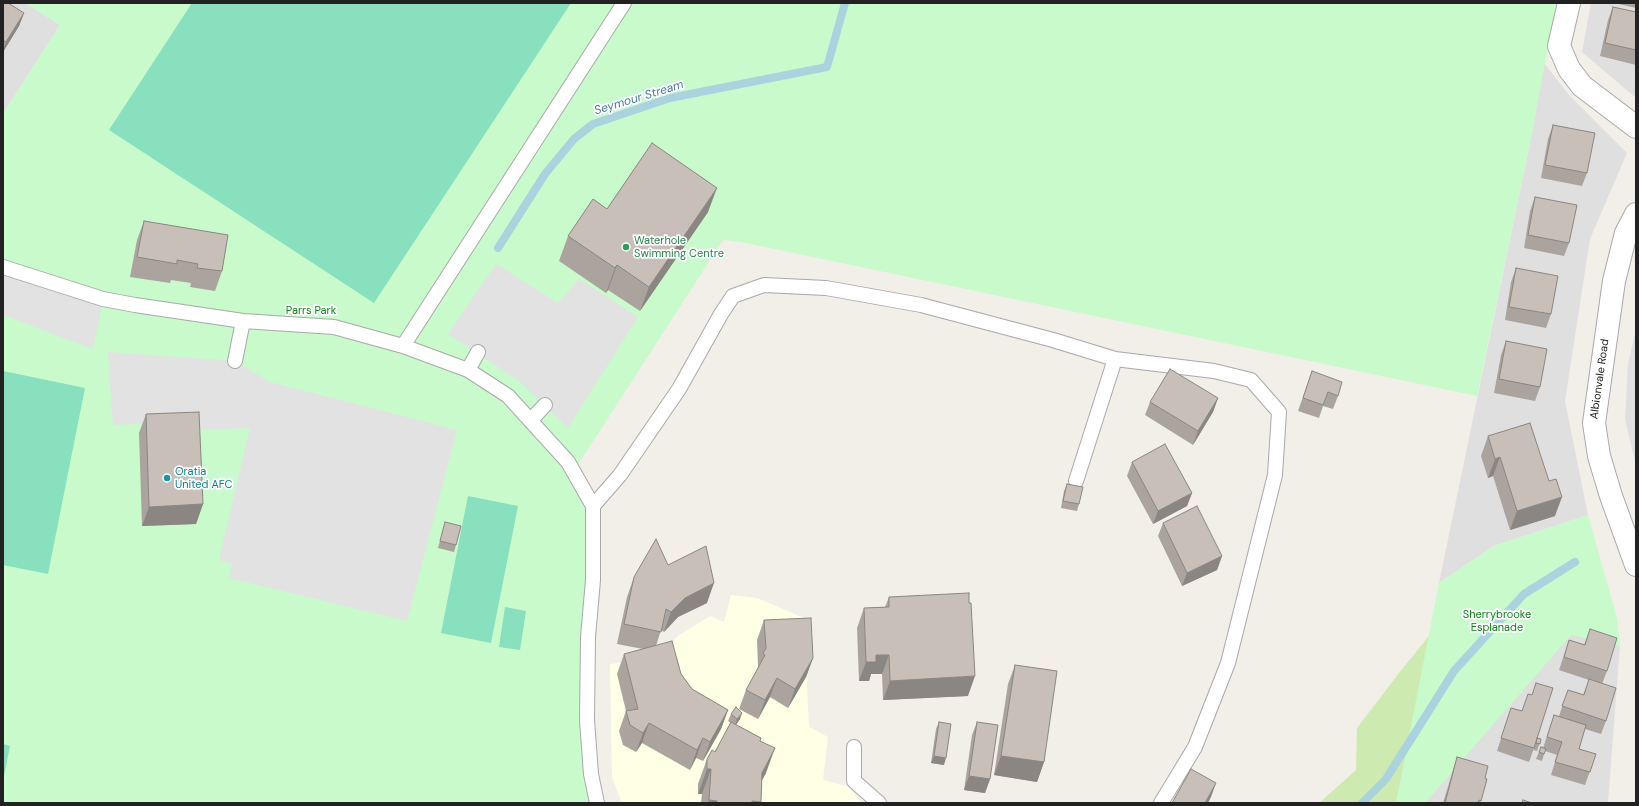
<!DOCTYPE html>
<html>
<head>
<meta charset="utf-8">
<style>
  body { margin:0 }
  #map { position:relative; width:1639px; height:806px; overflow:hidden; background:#f2efe9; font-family:"DM Sans",sans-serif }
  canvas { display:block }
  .frame { position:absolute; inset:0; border:4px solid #222; pointer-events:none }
</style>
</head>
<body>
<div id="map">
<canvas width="1639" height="806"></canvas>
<div class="frame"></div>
</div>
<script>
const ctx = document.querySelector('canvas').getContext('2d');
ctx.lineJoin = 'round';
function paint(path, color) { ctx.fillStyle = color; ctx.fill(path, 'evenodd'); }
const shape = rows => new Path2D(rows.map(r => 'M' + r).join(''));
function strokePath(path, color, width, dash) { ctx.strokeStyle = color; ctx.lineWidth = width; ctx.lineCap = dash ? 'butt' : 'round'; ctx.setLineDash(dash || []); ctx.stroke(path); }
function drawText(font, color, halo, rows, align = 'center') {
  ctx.font = font + ' "DM Sans",sans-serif'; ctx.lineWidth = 3.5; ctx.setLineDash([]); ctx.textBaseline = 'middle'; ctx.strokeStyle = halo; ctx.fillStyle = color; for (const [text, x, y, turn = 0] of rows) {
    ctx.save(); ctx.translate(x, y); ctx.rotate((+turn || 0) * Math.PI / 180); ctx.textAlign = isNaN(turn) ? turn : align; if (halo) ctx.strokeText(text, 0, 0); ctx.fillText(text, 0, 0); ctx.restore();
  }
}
const residential = shape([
  [3,3,25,3,60,25,3,114],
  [1591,3,1636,3,1636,98,1582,52],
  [1544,63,1569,95,1627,153,1590,239,1565,401,1588,515,1494,546,1439,583,1532,133],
  [1636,330,1636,466,1625,419,1628,364],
  [1571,634,1620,646,1608,803,1425,803]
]);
const education = shape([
  [731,595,757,598,804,618,809,727,828,737,823,780,849,787,861,803,622,803,612,777,610,664,664,657,670,644,678,636,710,616,724,622]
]);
const grass = shape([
  [1454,605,1604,638,1620,646,1571,635,1425,803,1319,803,1356,770,1357,728,1399,673]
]);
const park = shape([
  [25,3,1556,3,1532,133,1477,396,741,242,723,240,574,471,593,506,588,637,597,803,3,803,3,114,60,25],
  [1588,515,1617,618,1620,646,1571,635,1425,803,1396,803,1439,583,1494,546]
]);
const pitch = shape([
  [192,3,571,3,374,303,109,130],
  [3,371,85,388,48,574,3,565],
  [468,496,518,506,491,643,441,633],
  [505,607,526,611,520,650,499,647],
  [3,744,10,746,3,781]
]);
const parking = shape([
  [496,264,558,303,579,279,638,317,568,428,518,380,448,334],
  [3,267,103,299,93,349,3,315],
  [108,352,235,361,270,382,457,430,407,621,229,578,232,564,219,560,250,428,160,431,158,423,113,425]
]);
const stream = shape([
  [498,248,545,174,574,139,593,124,670,98,827,67,845,3],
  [1362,803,1386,779,1454,671,1524,594,1575,562]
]);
const service = shape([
  [3,267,103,299,135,305,243,321,334,327,403,346,468,370,508,396,568,462,593,506,593,580,588,637,587,720,591,774,597,803],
  [403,346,624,3],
  [235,361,243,321],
  [468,370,478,352],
  [531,420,545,405],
  [1076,481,1115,359],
  [593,506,620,475,679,389,721,314,733,296,764,285,826,288,921,305,1053,340,1115,359,1214,371,1251,380,1279,412,1275,475,1228,663,1195,747,1161,803],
  [854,747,854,781,879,803]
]);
const minor = shape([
  [1569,3,1559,46,1569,69,1582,86,1636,127],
  [1636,214,1626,233,1614,281,1594,423,1599,456,1611,496,1636,565]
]);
const wall = shape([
  [3,3,24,13,19,26,3,52],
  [1614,3,1636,3,1636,8],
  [1613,7,1636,12,1636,65,1600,56,1608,20],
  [1553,125,1587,173,1582,186,1541,178,1548,139],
  [1535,197,1569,243,1564,256,1524,248,1530,211],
  [607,209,708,212,640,311,608,290,606,293,559,261,568,236],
  [144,221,222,271,215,291,190,287,191,283,171,280,170,283,130,277,137,240],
  [1516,268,1551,314,1546,328,1505,320,1511,282],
  [1506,341,1540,387,1535,401,1494,393,1501,355],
  [1312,371,1338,396,1333,409,1323,406,1319,418,1298,411],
  [1218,398,1213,412,1193,445,1145,415,1150,402],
  [146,414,203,504,196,524,142,526,139,433],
  [1488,436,1555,516,1510,530,1493,476,1488,478,1481,456],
  [1132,462,1192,493,1187,506,1153,524,1127,476],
  [1067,484,1079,504,1077,511,1061,508,1064,491],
  [445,522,456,545,454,552,438,548,443,529],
  [1163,523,1222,556,1217,570,1182,586,1158,536],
  [668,565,707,603,678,617,664,632,661,630,656,646,681,674,692,689,728,710,721,729,703,761,696,758,690,770,642,743,636,752,623,745,619,731,626,711,617,674,624,654,643,649,617,644,627,597,634,577],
  [889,597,968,696,883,700,882,674,871,674,869,681,859,681,857,628,864,608,885,607],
  [764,620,813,658,806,677,788,708,770,697,758,719,739,709,746,690,757,671,758,666,757,640],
  [1590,629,1607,671,1602,684,1606,721,1601,734,1585,729,1579,749,1596,754,1585,785,1551,775,1557,755,1545,751,1542,761,1536,759,1541,747,1543,748,1554,715,1559,716,1568,690,1583,695,1589,680,1559,670,1569,640,1584,645],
  [1015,665,1044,762,1037,782,994,775,1008,684],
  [1536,683,1534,748,1529,762,1497,751,1511,708,1522,711,1532,695],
  [731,714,740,719,736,725,761,738,760,741,766,773,761,781,760,803,701,803,702,794,698,794,698,784,707,759,715,752,731,723,728,721],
  [939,722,944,765,931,763,936,729],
  [977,722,990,779,985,793,964,790,972,735],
  [1537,738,1541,739,1537,751,1533,750],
  [1457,757,1485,778,1487,779,1480,803,1443,803,1453,770]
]);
const shadedWall = shape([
  [24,13,19,26,3,52,3,50,6,42],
  [717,188,708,212,640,311,649,287],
  [617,265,608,290,606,293,615,268],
  [1218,398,1213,412,1193,445,1198,431],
  [1500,457,1493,476,1488,478,1495,459],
  [1192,493,1187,506,1153,524,1158,511],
  [1562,497,1555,516,1510,530,1517,511],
  [203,504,196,524,142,526,149,507],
  [1222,556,1217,570,1182,586,1187,573],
  [714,583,707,603,678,617,664,632,671,612,685,598],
  [876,655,889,655,882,674,871,674,869,681,859,681,866,662],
  [813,658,806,677,788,708,795,689],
  [975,676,968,696,883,700,890,681],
  [777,678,770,697,758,719,765,700],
  [728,710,721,729,703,761,710,742],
  [742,713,740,719,735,726,737,719],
  [649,723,642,743,636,752,643,733],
  [703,738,696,758,690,770,697,750],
  [775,748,766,773,753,797,762,773],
  [934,756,946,758,944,765,931,763],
  [1001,756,1044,762,1037,782,994,775],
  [707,769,711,769,702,794,698,794],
  [969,776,990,779,985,793,964,790],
  [1216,783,1211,797,1208,803,1205,803],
  [709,800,717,801,716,803,708,803],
  [752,801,761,802,760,803,752,803]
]);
const building = shape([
  [3,3,8,3,24,13,6,42,3,40,3,3],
  [1613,7,1636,12,1636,50,1605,43,1613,7],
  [1553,125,1595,133,1587,173,1545,165,1553,125],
  [652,143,717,188,649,287,617,265,615,268,568,236,593,199,607,209,652,143],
  [1535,197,1577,205,1569,243,1528,235,1535,197],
  [144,221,228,235,222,271,197,268,198,264,177,260,177,264,137,257,144,221],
  [1516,268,1558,276,1551,314,1509,307,1516,268],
  [1506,341,1547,349,1540,387,1499,379,1506,341],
  [1170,369,1218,398,1198,431,1150,402,1170,369],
  [1312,371,1342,382,1338,396,1328,392,1323,405,1303,398,1312,371],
  [199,412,203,504,149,507,146,414,199,412],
  [1530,423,1549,481,1556,479,1562,497,1517,511,1500,457,1495,459,1488,436,1530,423],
  [1165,444,1192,493,1158,511,1132,462,1165,444],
  [1067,484,1083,487,1079,504,1063,501,1067,484],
  [1197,506,1222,556,1187,573,1163,523,1197,506],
  [445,522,461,526,456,545,440,541,445,522],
  [656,539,668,565,706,546,714,583,685,598,671,612,666,609,661,632,624,624,634,577,656,539],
  [969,593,969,603,971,603,975,676,890,681,889,655,876,655,876,662,866,662,864,608,889,607,889,597,969,593],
  [811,618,813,658,795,689,777,678,765,700,746,690,765,655,763,653,766,648,764,620,811,618],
  [1590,629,1617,638,1607,671,1564,657,1569,640,1585,645,1590,629],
  [672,641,681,674,692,689,728,710,710,742,703,738,697,750,649,723,643,733,630,725,626,711,638,709,624,654,672,641],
  [1015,665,1057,671,1044,762,1001,756,1015,665],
  [1589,679,1616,688,1606,721,1562,706,1568,690,1584,695,1589,679],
  [1536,683,1553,688,1534,748,1501,738,1511,708,1522,711,1528,694,1532,695,1536,683],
  [736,707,742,713,737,719,731,714,736,707],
  [1554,715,1586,725,1579,749,1596,754,1590,772,1555,762,1562,742,1547,737,1554,715],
  [731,722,761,738,760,741,775,748,762,773,761,802,752,801,752,803,717,803,717,801,709,800,711,769,707,769,707,759,712,750,715,752,731,722],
  [939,722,951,724,946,758,934,756,939,722],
  [977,722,998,725,990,779,969,776,977,722],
  [1537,738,1541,739,1540,744,1536,743,1537,738],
  [1541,747,1546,749,1544,754,1539,752,1541,747],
  [1457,757,1488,766,1485,778,1487,779,1481,801,1479,800,1478,803,1445,803,1457,757],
  [1191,769,1216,783,1205,803,1172,803,1191,769],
  [1523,800,1532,803,1522,803,1523,800]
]);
const markers = [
  [626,247,4,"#2e9e5b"],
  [167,478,4,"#0f9aa8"]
];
const leisureNames = [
  ["Waterhole",634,241],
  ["Swimming Centre",634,254]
];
const parkNames = [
  ["Parrs Park",311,311],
  ["Sherrybrooke",1497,615],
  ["Esplanade",1497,628]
];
const streetNames = [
  ["Albionvale Road",1600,379,-82]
];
const cultureNames = [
  ["Oratia",175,472],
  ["United AFC",175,485]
];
const waterNames = [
  ["Seymour Stream",639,98,-17]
];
paint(residential, '#e0dfdf');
paint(education, '#ffffe5');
paint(grass, '#cdebb0');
paint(park, '#c8facc');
paint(pitch, '#88e0be');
paint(parking, '#e2e2e2');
strokePath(stream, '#aad3df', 8);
strokePath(service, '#a9a9a9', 16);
strokePath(minor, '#a9a9a9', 24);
strokePath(service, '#fff', 14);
strokePath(minor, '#fff', 22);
paint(wall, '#aba49e');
paint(shadedWall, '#8b8681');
paint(building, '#c7bfb8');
strokePath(building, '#8b8681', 1);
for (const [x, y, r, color] of markers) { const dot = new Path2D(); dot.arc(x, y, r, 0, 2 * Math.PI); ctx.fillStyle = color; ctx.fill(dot); strokePath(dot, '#fff', 1.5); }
drawText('11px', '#27864d', '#fff', leisureNames, 'left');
drawText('11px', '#0c8416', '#fff', parkNames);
drawText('11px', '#222', '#fff', streetNames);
drawText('11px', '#0d838f', '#fff', cultureNames, 'left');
drawText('italic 12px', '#4a7aab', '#fff', waterNames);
</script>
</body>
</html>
